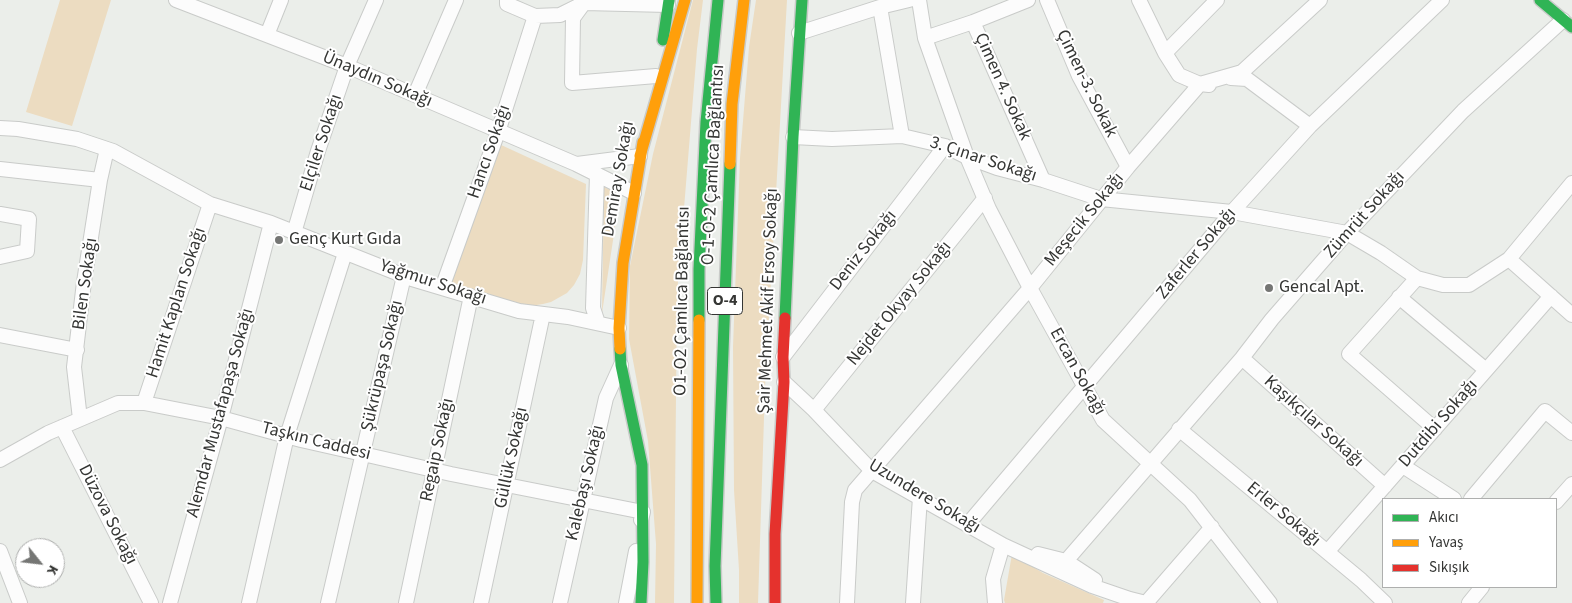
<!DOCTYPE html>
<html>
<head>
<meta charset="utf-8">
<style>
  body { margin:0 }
  #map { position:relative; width:1572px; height:603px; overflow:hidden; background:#ebeeea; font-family:"Source Sans 3",sans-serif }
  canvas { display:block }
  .legend { position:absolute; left:1382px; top:498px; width:175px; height:90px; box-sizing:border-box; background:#fff; border:1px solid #aeafae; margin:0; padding:6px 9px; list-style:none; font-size:15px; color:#353634 }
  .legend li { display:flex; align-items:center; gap:10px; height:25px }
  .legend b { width:25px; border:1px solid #aeafae }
  .north { position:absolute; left:15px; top:538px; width:50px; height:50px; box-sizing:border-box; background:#fff; border:1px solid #aeafae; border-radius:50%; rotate:119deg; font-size:14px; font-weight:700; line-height:20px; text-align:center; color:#353634 }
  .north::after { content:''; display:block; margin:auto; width:18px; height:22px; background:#757674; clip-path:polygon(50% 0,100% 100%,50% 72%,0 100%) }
</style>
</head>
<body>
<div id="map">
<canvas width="1572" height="603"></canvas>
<ul class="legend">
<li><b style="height:6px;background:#30b455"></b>Akıcı</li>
<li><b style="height:6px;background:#ff9f0a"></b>Yavaş</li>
<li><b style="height:6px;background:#e5322d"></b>Sıkışık</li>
</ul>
<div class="north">K</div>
</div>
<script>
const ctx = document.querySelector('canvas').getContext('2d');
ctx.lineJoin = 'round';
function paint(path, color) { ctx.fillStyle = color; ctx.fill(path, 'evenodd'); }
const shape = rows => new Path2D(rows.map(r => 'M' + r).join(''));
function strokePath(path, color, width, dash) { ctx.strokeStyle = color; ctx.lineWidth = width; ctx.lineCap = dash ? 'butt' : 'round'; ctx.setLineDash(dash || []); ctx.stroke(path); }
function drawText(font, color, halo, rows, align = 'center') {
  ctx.font = font + ' "Source Sans 3",sans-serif'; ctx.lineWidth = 4; ctx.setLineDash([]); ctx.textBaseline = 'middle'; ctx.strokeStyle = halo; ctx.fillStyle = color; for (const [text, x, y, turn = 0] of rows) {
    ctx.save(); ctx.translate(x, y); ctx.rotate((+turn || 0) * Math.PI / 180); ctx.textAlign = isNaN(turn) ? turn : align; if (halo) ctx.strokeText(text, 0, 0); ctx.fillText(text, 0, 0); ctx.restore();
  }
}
const green = shape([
  [60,0,111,0,72,126,26,112],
  [693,0,703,0,697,49,677,294,674,603,655,603,656,544,648,441,629,339,630,266,653,154],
  [756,0,787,0,765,387,758,603,739,603,739,570,734,490,733,347,740,158,749,47],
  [499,144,586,184,583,260,580,274,574,285,567,293,551,302,543,304,530,306,517,304,449,287],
  [604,187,620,194,602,313],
  [1012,554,1043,573,1104,600,1103,603,1005,603,1004,600]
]);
const street = shape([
  [176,0,347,66,576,164,634,193],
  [507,0,507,4,535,16,560,15,584,3,668,5],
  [584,0,584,3,573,18,572,83,656,76],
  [919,0,925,38,967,157,989,209,1030,288,1103,420,1190,500,1270,603],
  [1047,0,1079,76,1128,167],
  [1139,0,1165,53,1179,75,1200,84,1209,85],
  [880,7,902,136],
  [973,22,1043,180],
  [799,33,880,7,909,0],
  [267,35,281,0],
  [925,38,973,22,1028,0],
  [1165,53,1217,0],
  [1231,78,1247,79,1310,126],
  [415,95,456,0],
  [0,128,18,129,77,139,113,151,210,204,271,223,412,279,519,311,568,317,619,328],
  [793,137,832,139,902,136,945,146,967,157,997,168,1043,180,1101,199,1232,212,1347,233,1381,253,1417,278,1443,285,1469,285,1509,259,1572,183],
  [577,164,640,156],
  [0,169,100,180],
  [597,174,593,308,598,323],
  [0,214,29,219,27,251,0,257],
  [294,233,318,151,347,66,376,0],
  [1509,259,1572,315],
  [1417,278,1349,354,1435,429],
  [442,288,498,132,535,16],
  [1399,297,1486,370],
  [0,335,77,350],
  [783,357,945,146],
  [1242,358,1385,486],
  [784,382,814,410,872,471,1003,545,1092,586,1130,599,1146,603],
  [144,403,210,204],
  [814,410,985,198],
  [80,419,74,367,84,282,100,180,107,149],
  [62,427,151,603],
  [1179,429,1361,580,1385,603],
  [0,460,48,433,118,403,144,403,221,418,301,440,451,474,643,512,641,520],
  [1403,466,1454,499],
  [1471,499,1545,411,1572,433],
  [1556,502,1572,484],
  [968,524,1232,212,1310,126,1442,0],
  [0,551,20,603],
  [1327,552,1551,296],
  [1038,554,1066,561,1095,580],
  [1066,561,1242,358,1272,319,1347,233,1463,111,1563,20],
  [170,603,221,418,271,223],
  [249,603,287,436,345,253],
  [328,603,404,276],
  [406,603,471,296],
  [481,603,543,314],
  [560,603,606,398,621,365],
  [626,603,636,551],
  [847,603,852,502,855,490,1030,288,1128,167,1200,84,1242,72,1320,0],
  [913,603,920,497],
  [995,603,993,579,1003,545],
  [1146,603,1212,527],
  [1469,603,1482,587]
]);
const fast = shape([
  [1540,0,1572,27],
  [663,40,669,0],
  [785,318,793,137,802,0],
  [699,320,699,269,706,122,718,0],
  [620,349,621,365,642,465,643,562,641,603],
  [716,603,715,566,730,164]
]);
const slow = shape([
  [640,156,685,0],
  [730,164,732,104,744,0],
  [620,349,619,328,623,263,643,142],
  [697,603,699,320]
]);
const jam = shape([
  [775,603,775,534,784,382,783,357,785,318]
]);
const markers = [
  [279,240,5,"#757674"],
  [1269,288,5,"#757674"]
];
const shields = [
  [725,301,35]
];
const shieldNames = [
  ["O-4",725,301]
];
const streetNames = [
  ["Ünaydın Sokağı",377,80,23],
  ["Çimen-3. Sokak",1086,84,64],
  ["Çimen 4. Sokak",1002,87,66],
  ["Elçiler Sokağı",322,143,-72],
  ["Hancı Sokağı",490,152,-71],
  ["3. Çınar Sokağı",983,160,18],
  ["O-1-O-2 Çamlıca Bağlantısı",714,165,-87],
  ["Demiray Sokağı",619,179,-80],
  ["Zümrüt Sokağı",1365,215,-48],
  ["Meşecik Sokağı",1085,220,-51],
  ["Deniz Sokağı",864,251,-52],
  ["Zaferler Sokağı",1197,254,-50],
  ["Yağmur Sokağı",433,283,18],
  ["Bilen Sokağı",86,284,-82],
  ["O1-O2 Çamlıca Bağlantısı",683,301,-89],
  ["Şair Mehmet Akif Ersoy Sokağı",769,301,-88],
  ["Hamit Kaplan Sokağı",177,303,-72],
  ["Nejdet Okyay Sokağı",900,304,-51],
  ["Şükrüpaşa Sokağı",383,366,-77],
  ["Ercan Sokağı",1077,372,61],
  ["Alemdar Mustafapaşa Sokağı",221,413,-75],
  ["Kaşıkçılar Sokağı",1313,422,42],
  ["Dutdibi Sokağı",1439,424,-49],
  ["Taşkın Caddesi",316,442,14],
  ["Regaip Sokağı",438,450,-78],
  ["Güllük Sokağı",512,458,-78],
  ["Kalebaşı Sokağı",586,483,-77],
  ["Uzundere Sokağı",924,497,31],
  ["Düzova Sokağı",107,515,63],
  ["Erler Sokağı",1283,515,40]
];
const poiNames = [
  ["Genç Kurt Gıda",289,240],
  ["Gencal Apt.",1279,288]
];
paint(green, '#ecdcc1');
strokePath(street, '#c9cbc9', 16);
strokePath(fast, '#c9cbc9', 14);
strokePath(slow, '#c9cbc9', 14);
strokePath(jam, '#c9cbc9', 14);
strokePath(street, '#fcfcfc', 14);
strokePath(fast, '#30b455', 11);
strokePath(slow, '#ff9f0a', 11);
strokePath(jam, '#e5322d', 11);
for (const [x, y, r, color] of markers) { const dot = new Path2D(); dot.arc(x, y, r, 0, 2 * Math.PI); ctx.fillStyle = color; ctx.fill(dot); strokePath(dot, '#fff', 2); }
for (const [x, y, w] of shields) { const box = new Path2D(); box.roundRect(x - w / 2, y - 13.5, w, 27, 4); ctx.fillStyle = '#fff'; ctx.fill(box); strokePath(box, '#353634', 1); }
drawText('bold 16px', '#353634', null, shieldNames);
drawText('18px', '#353634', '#fff', streetNames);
drawText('18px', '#353634', '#fff', poiNames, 'left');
</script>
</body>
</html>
